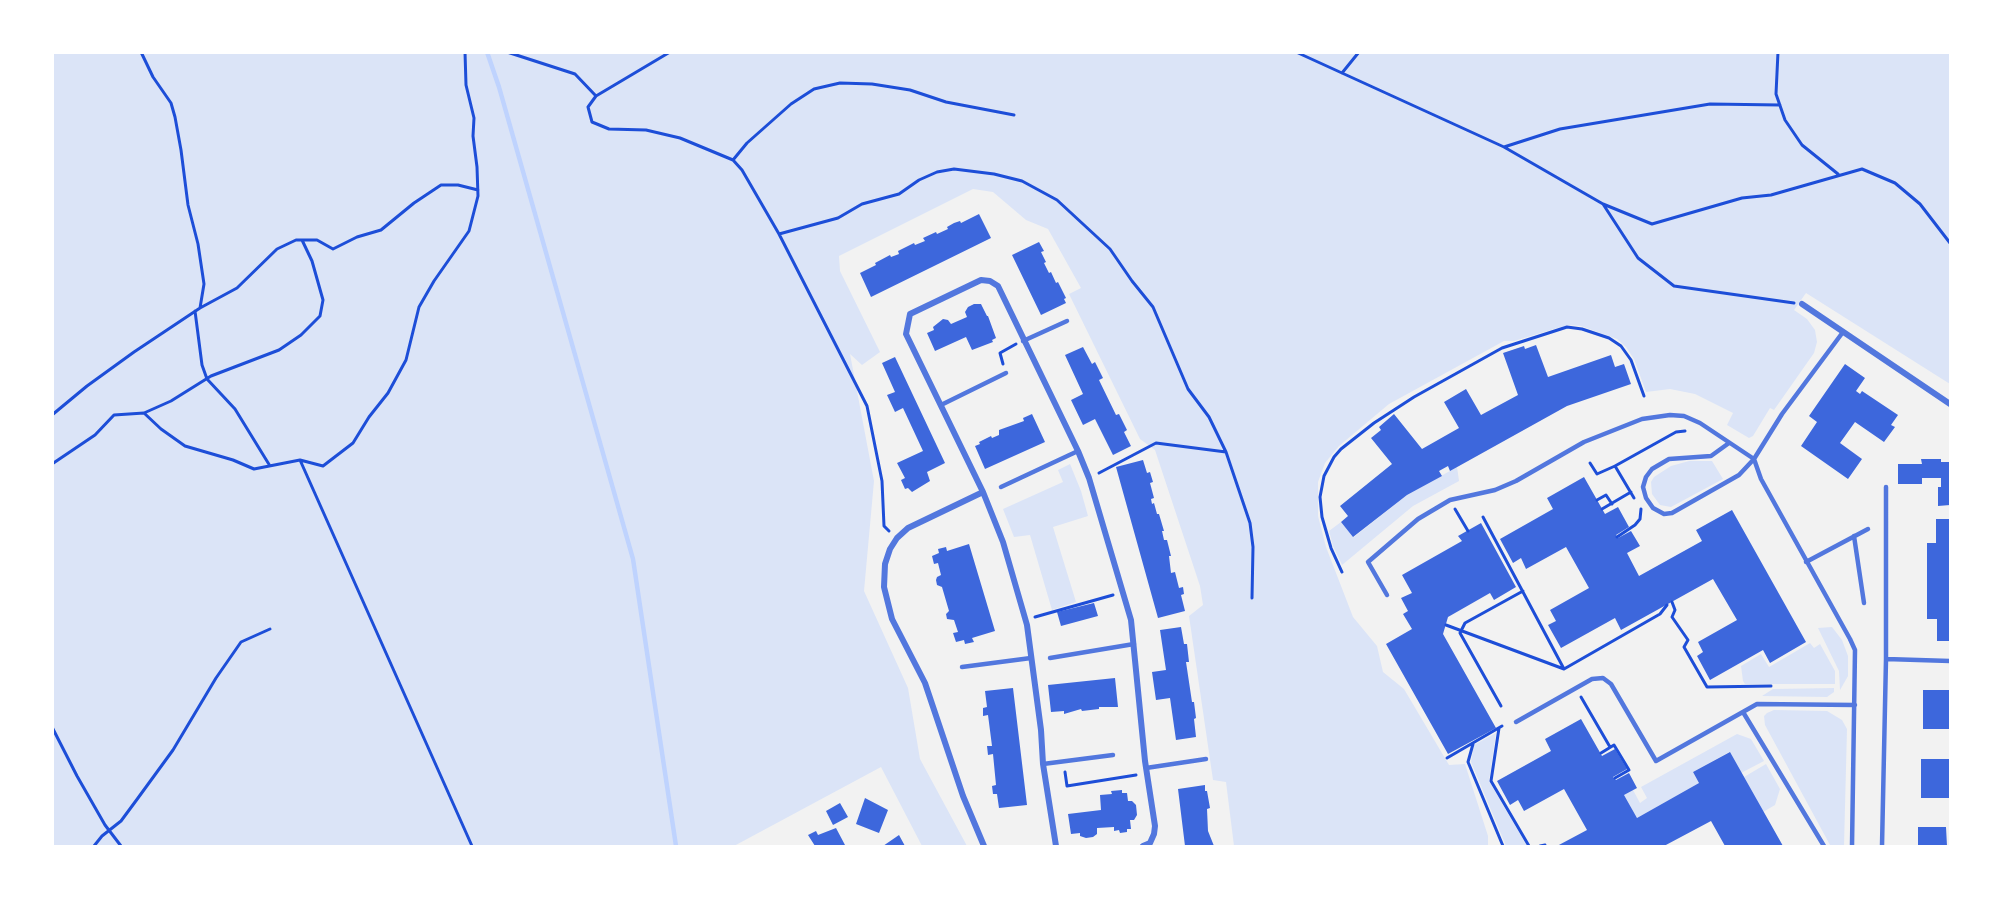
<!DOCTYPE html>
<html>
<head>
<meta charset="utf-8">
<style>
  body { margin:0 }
  #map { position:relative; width:2003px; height:899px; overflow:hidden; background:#f2f2f2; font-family:"Source Sans 3",sans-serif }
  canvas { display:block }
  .frame { position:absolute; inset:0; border:54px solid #fff; pointer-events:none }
</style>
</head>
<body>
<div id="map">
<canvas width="2003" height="899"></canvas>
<div class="frame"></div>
</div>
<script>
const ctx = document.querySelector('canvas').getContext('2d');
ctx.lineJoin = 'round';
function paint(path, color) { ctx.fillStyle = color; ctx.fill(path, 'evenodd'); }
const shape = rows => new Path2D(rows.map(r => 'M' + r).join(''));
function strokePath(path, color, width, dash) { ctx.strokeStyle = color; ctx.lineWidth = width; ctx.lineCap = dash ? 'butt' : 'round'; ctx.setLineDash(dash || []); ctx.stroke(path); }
const green = shape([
  [52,53,1950,53,1950,384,1806,293,1794,310,1807,319,1815,330,1817,342,1814,353,1774,410,1770,408,1753,436,1749,438,1727,425,1733,413,1695,394,1670,389,1646,392,1634,359,1626,347,1617,339,1581,326,1568,325,1514,341,1504,341,1389,404,1339,446,1325,463,1318,482,1318,516,1326,547,1353,617,1377,646,1383,672,1404,689,1449,765,1465,764,1488,836,1488,846,1234,846,1226,782,1213,780,1189,616,1203,605,1200,586,1155,450,1140,439,1069,294,1081,288,1048,229,1026,220,993,192,973,189,839,256,840,271,880,352,862,365,850,354,874,481,864,591,908,688,920,759,967,846,922,846,881,767,734,846,53,846],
  [1689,461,1712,461,1723,479,1671,507,1660,505,1652,494,1651,482,1654,477,1671,466],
  [1070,464,1081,491,1088,516,1053,527,1076,602,1052,610,1030,535,1014,537,1003,509,1063,482,1058,470],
  [1457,467,1459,481,1413,506,1342,565,1333,546,1329,531,1341,522,1354,537,1407,495],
  [1832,627,1842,640,1848,656,1848,676,1840,690,1839,671,1818,628],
  [1810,643,1814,648,1820,644,1835,671,1835,684,1745,684,1743,681,1741,666,1761,654,1769,667],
  [1834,688,1834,692,1827,697,1762,696,1773,689],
  [1774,710,1827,711,1842,720,1847,729,1844,846,1830,845,1765,725,1764,716,1767,713],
  [1496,733,1489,781,1527,846,1506,846,1471,762,1474,745],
  [1737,734,1751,739,1764,761,1741,773,1729,752,1693,772,1699,783,1637,818,1624,795,1633,790,1640,803,1647,798,1641,787],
  [1766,764,1780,789,1775,805,1763,812,1744,777]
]);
const stream = shape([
  [487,52,499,87,633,559,676,846]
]);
const building = shape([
  [979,214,991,238,871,297,860,273,876,265,875,263,890,255,891,257,899,254,898,251,914,243,915,245,925,241,923,238,936,232,937,234,948,229,947,227,954,223,960,221,961,223],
  [1039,242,1044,251,1041,252,1046,262,1044,263,1049,273,1051,272,1056,283,1058,282,1066,298,1064,299,1066,303,1041,315,1012,255],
  [974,304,981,304,987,316,988,316,996,338,992,340,993,342,972,350,966,337,935,351,927,333,934,330,933,327,943,319,948,320,951,324,967,317,965,312,968,307],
  [1536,345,1548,377,1611,355,1615,367,1624,364,1631,384,1567,406,1450,471,1448,466,1439,471,1442,476,1407,495,1353,537,1341,522,1348,516,1340,506,1392,464,1371,438,1381,430,1379,427,1394,414,1422,449,1459,428,1444,402,1466,389,1481,415,1518,395,1503,353,1524,346,1525,349],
  [1083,347,1092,364,1095,362,1103,378,1099,380,1116,415,1119,414,1127,430,1124,432,1131,446,1113,455,1095,419,1083,425,1071,400,1083,394,1065,355],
  [895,357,945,463,927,472,930,481,912,492,908,488,905,489,901,480,905,478,897,463,923,451,903,408,895,412,887,395,895,392,882,363],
  [1845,364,1865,378,1856,391,1860,394,1862,391,1898,415,1891,425,1895,427,1884,442,1855,422,1840,443,1862,459,1848,479,1801,446,1817,422,1809,416],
  [1032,414,1045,442,985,469,975,446,980,444,979,442,991,436,992,438,999,435,999,430,1024,421,1023,418],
  [1921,459,1941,459,1941,462,1950,462,1950,505,1938,506,1938,487,1941,487,1941,478,1922,478,1922,484,1898,484,1898,464,1922,464],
  [1143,460,1147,473,1150,472,1153,482,1150,483,1154,498,1151,499,1152,504,1154,503,1157,514,1159,514,1164,531,1162,531,1164,540,1167,540,1171,556,1169,556,1171,573,1175,572,1179,588,1183,587,1184,594,1181,595,1185,611,1158,618,1116,467],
  [1584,477,1605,514,1618,507,1629,527,1616,535,1618,538,1631,531,1640,546,1627,553,1639,576,1702,541,1696,530,1732,510,1806,642,1770,663,1763,650,1710,680,1697,656,1703,652,1698,642,1737,620,1713,579,1621,630,1615,618,1561,648,1548,625,1556,621,1550,610,1589,588,1566,547,1526,569,1521,558,1513,563,1500,539,1553,509,1547,498],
  [1936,519,1950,519,1950,641,1937,641,1937,619,1927,619,1927,543,1936,543],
  [1481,523,1516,587,1494,600,1490,593,1448,617,1443,634,1496,728,1448,754,1386,644,1412,629,1403,614,1408,611,1401,598,1412,593,1402,575,1462,541,1458,536],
  [969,544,995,631,972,638,974,642,965,644,964,640,956,642,953,633,958,632,954,620,947,619,946,614,949,611,942,587,937,585,936,580,937,577,941,575,938,563,934,564,932,556,939,553,938,549,946,547,947,551],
  [1094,603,1098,616,1061,626,1057,612],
  [1181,627,1184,644,1187,644,1189,662,1186,662,1192,702,1194,702,1196,718,1194,719,1196,737,1176,740,1170,698,1156,700,1152,672,1166,670,1160,630],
  [1115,678,1118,707,1099,707,1099,709,1082,711,1081,709,1064,714,1064,711,1051,712,1048,685],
  [1013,688,1027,805,999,808,997,794,993,794,992,786,996,785,993,754,988,755,987,746,992,746,988,715,983,716,983,708,987,707,985,691],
  [1923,690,1950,690,1950,729,1923,729],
  [1581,719,1602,756,1615,749,1627,769,1613,777,1616,780,1629,773,1637,788,1624,795,1637,818,1699,783,1693,772,1730,752,1783,846,1725,846,1711,821,1664,846,1557,846,1587,830,1564,789,1524,811,1518,800,1510,805,1497,781,1551,751,1545,739],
  [1921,759,1949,759,1949,798,1921,798],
  [1205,785,1205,791,1207,791,1210,808,1207,809,1208,831,1214,846,1185,846,1178,789],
  [1122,790,1122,793,1127,793,1128,801,1132,801,1136,805,1137,815,1134,820,1130,820,1131,829,1127,829,1127,832,1120,833,1119,830,1114,831,1114,827,1097,828,1097,834,1093,837,1086,838,1080,836,1080,833,1071,834,1068,814,1101,810,1100,795,1112,794,1111,791],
  [865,798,888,810,879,833,856,824],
  [840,803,848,817,833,825,826,811],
  [1918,827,1946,827,1947,846,1918,846],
  [836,828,845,845,843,846,815,846,808,835,816,831,818,835],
  [899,835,905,846,883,846]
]);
const path = shape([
  [507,52,575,74,596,96,670,52],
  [1296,52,1504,147,1603,204,1638,258,1674,286,1794,303],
  [1778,52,1776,94,1785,120,1802,145,1838,174],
  [1342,73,1359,52],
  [596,96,588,107,592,122,609,129,646,130,680,138,733,160,742,170,779,234,867,406,882,481,884,526,889,531],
  [1504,147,1560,129,1710,104,1780,105],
  [733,160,747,143,791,104,814,89,840,83,872,84,910,90,946,102,1014,115],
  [1603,204,1652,224,1742,198,1771,195,1862,169,1895,183,1920,204,1950,243],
  [779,234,838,218,862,204,899,194,919,180,937,172,954,169,994,174,1022,181,1057,200,1110,249,1132,281,1153,307,1188,389,1209,417,1226,452],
  [200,308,237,288,277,249,296,240,317,240,333,249,357,237,381,230,414,203,441,185,458,185,478,190],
  [195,311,202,365,207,379,235,409,270,466],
  [1003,364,1000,353,1016,344],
  [144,413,171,401,211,376,279,350,301,335,320,316,323,300,312,261,302,240],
  [52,415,87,386,134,352,200,308,204,284,198,244,188,205,181,150,175,117,171,103,153,77,141,52],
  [300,460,323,466,353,443,369,417,388,393,406,360,419,307,434,281,469,231,478,196,477,167,473,136,474,118,466,85,465,52],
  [1590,463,1597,474,1615,466,1676,432,1685,431],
  [52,464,95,435,114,415,144,413,161,429,185,446,233,460,254,469,300,460,472,846],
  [1615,466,1634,498],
  [1099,473,1156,443,1226,452,1250,523,1253,547,1252,598],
  [1597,500,1606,495,1612,504],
  [1455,509,1468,531],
  [1602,509,1631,492],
  [1483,517,1564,669,1660,614,1667,605],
  [1617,537,1635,525,1640,519,1641,509],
  [1342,572,1331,548,1322,517,1320,497,1324,476,1334,457,1341,449,1374,423,1414,397,1502,348,1567,327,1582,329,1609,338,1621,346,1631,360,1644,396],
  [1672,602,1675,610,1672,617,1688,640,1684,647,1707,687,1771,686],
  [1035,617,1113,595],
  [1446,625,1564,669],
  [1581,697,1610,747],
  [1501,706,1460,633,1465,623,1523,591],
  [52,727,77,776,105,825,121,846],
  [1499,728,1491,781,1529,846],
  [1473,744,1468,762,1503,846],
  [1601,753,1614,745,1629,770,1615,778],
  [1447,758,1502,726],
  [1065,772,1067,786,1136,775],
  [94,846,102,836,121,821,138,798,173,750,216,678,241,642,270,629],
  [1540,846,1545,845]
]);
const service = shape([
  [1023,341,1067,321],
  [941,405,1006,373],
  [1729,443,1711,456,1669,459,1652,469,1646,477,1643,487,1646,498,1653,508,1664,514,1672,513,1739,475,1754,459,1782,414,1843,332],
  [1001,487,1078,451],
  [1854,536,1864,603],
  [1806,562,1868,529],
  [1387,595,1368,562,1418,519,1450,500,1495,490,1516,481,1584,442,1642,419,1670,415,1684,416,1700,423,1754,459,1761,479,1850,639,1855,650,1852,846],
  [1050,658,1134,644],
  [1886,659,1950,661],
  [962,667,1031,658],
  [1743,712,1824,846],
  [1516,722,1592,679,1603,678,1611,684,1656,761,1757,704,1855,705],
  [1043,764,1113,755],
  [1146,768,1206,759],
  [1882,846,1886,659,1886,487]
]);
const minor = shape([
  [1802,304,1950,404],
  [983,492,908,528,897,538,890,549,885,564,884,587,892,619,925,683,963,796,984,846],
  [1056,846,1043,764,1041,730,1027,625,1003,542,983,492,906,334,910,314,981,280,990,281,998,286,1078,451,1089,478,1131,620,1145,761,1155,826,1154,834,1150,843,1143,846]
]);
paint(green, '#dbe4f7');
strokePath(stream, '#bfd3fe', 4.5);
paint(building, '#3d67dc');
strokePath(path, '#1d4ed8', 3);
strokePath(service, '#5277de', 4.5);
strokePath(minor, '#5277de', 6);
</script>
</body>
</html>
